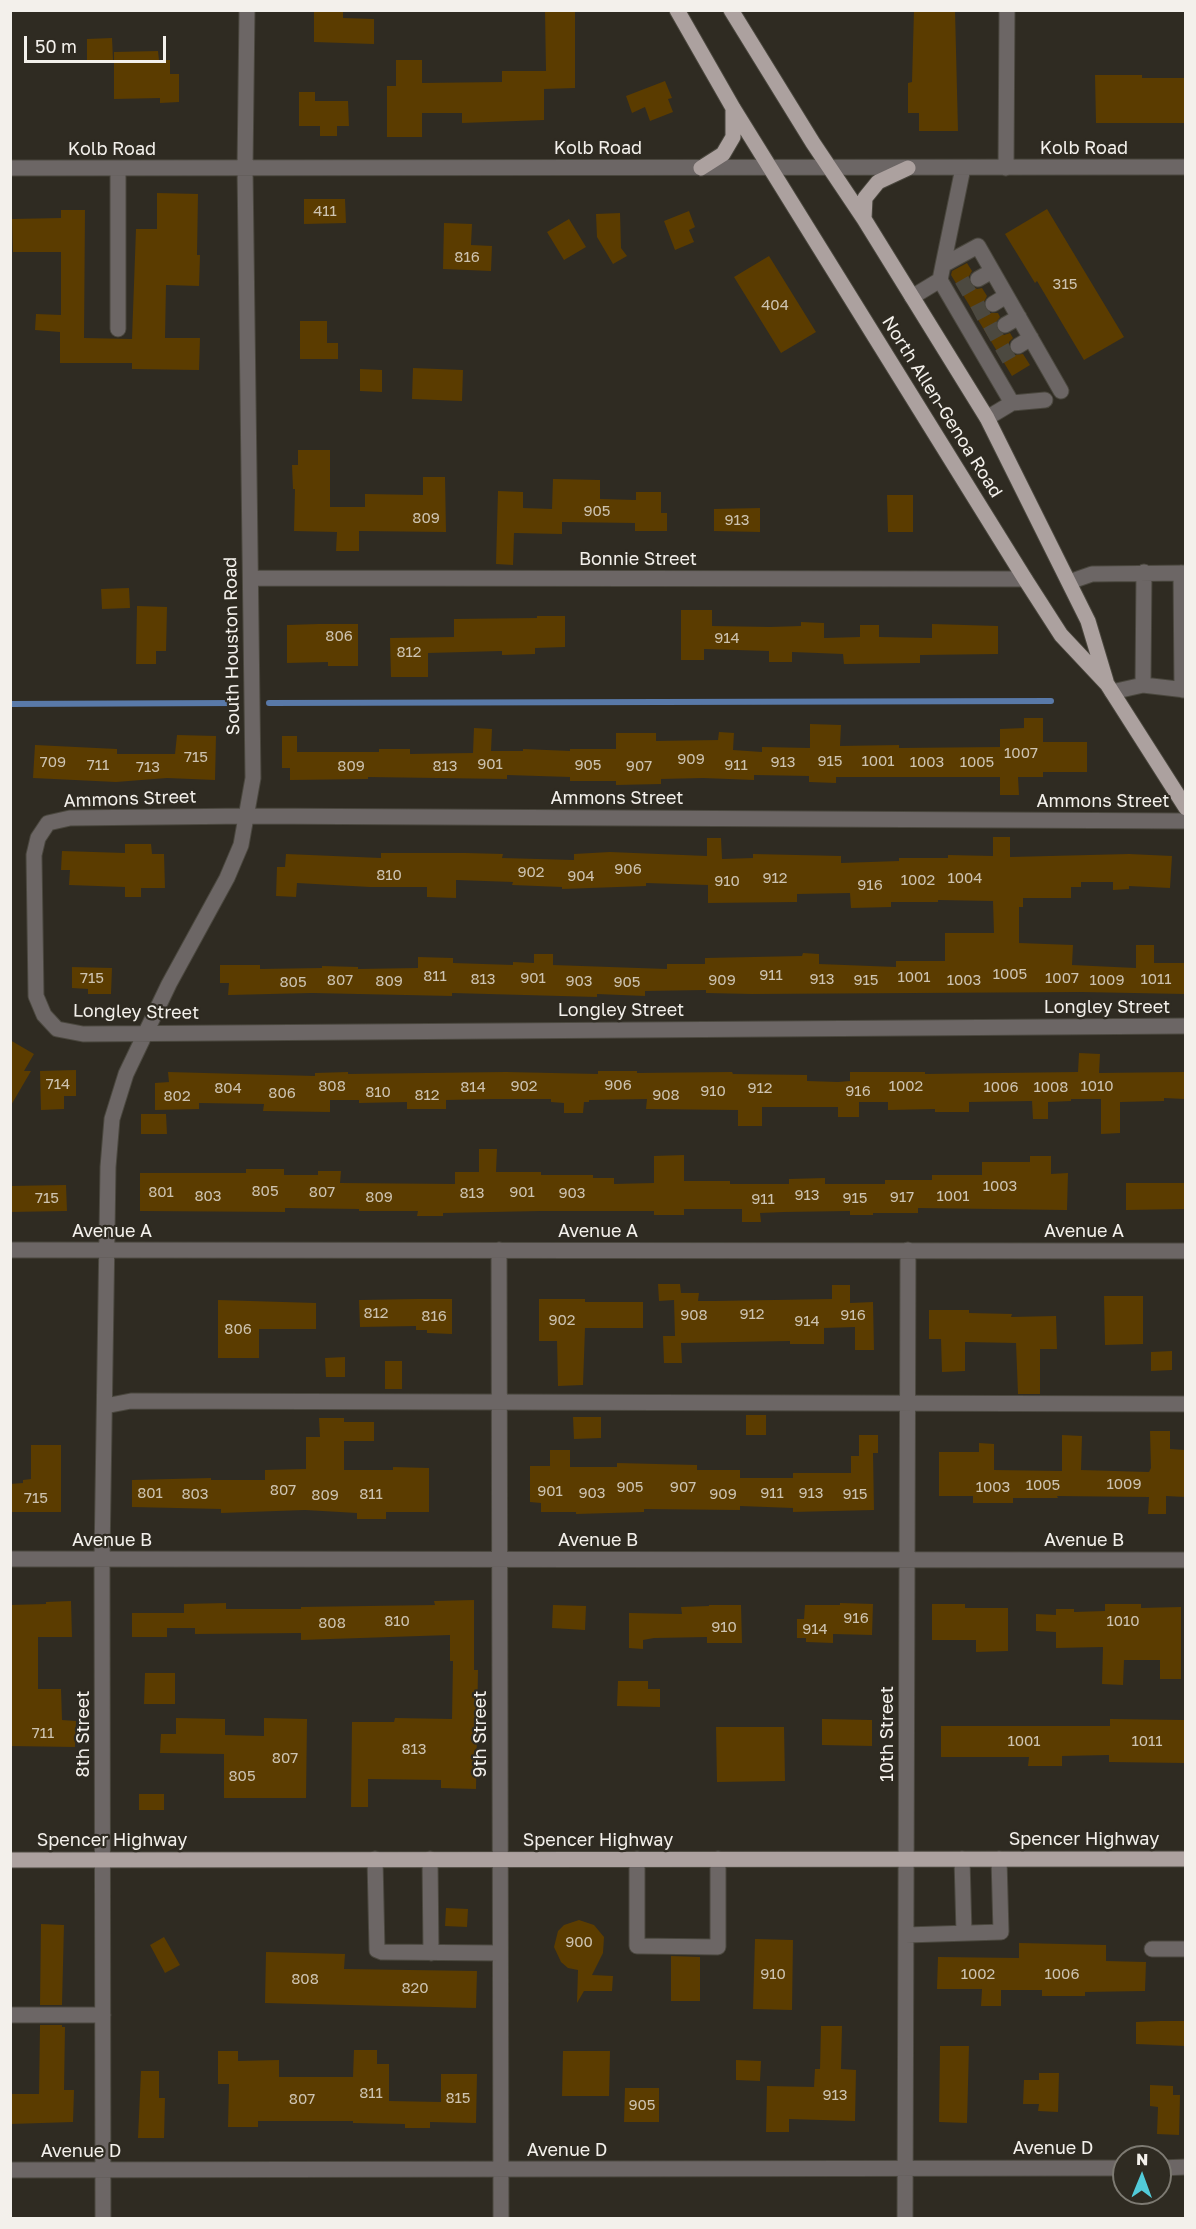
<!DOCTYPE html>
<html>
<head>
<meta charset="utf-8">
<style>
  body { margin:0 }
  #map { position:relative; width:1196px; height:2229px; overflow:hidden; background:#2f2b22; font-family:"Golos Text",sans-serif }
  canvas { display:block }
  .frame { position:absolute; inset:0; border:12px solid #f3f0eb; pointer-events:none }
  .north { position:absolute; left:1112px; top:2145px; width:60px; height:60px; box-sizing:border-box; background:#2f2b22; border:2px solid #7d7a72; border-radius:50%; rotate:1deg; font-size:16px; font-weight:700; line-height:24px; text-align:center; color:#f3f0eb }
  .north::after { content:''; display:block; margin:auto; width:21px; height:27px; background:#52cbd9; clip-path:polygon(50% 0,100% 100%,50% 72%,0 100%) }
  .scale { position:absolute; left:24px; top:36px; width:142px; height:27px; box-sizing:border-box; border:3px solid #f3f0eb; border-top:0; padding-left:8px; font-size:18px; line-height:21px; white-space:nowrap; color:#f3f0eb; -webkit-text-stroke:4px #2f2b22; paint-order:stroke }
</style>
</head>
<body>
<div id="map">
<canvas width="1196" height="2229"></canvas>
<div class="frame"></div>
<div class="north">N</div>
<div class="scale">50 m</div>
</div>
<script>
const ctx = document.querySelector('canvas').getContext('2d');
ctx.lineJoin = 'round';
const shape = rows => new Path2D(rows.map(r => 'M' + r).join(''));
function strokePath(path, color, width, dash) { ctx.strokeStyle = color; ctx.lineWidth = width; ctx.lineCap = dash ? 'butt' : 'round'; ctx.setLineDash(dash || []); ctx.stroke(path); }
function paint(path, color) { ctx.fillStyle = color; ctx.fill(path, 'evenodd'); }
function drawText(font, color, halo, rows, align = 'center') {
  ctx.font = font + ' "Golos Text",sans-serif'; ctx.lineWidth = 4.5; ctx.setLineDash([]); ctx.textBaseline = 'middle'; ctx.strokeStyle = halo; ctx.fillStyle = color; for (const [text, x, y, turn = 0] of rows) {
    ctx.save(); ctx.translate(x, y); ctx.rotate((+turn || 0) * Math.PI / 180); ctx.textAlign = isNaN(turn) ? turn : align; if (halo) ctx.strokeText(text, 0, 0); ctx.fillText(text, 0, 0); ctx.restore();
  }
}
const stream = shape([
  [269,703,1051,701],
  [10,704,235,703]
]);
const building = shape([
  [314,10,343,10,343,18,374,19,374,44,314,42],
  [545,10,575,10,575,88,544,89,544,120,462,123,462,113,422,113,422,137,387,137,387,86,396,86,396,60,422,60,422,83,502,82,502,71,546,71],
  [914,10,955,10,958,131,919,131,919,113,908,113,908,83,912,82],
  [112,38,113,60,87,60,87,39],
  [158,51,159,60,170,60,170,74,179,74,179,102,160,103,160,98,114,99,114,52],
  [1095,75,1142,75,1142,78,1185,78,1185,123,1096,123],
  [665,81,672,98,668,99,673,112,650,121,645,107,632,113,626,96],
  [299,92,315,92,315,101,348,101,349,126,337,126,337,136,320,136,320,126,299,126],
  [157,193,198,194,197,255,200,255,199,286,166,285,165,338,200,338,199,370,132,369,132,363,60,363,60,332,35,330,36,314,61,315,61,252,13,252,12,219,61,218,61,210,85,210,84,338,132,339,136,229,157,229],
  [304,199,345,199,346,223,304,224],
  [1047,209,1124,337,1084,360,1037,281,1035,283,1005,234],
  [689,211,695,227,689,230,694,242,675,250,664,221],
  [620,213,621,248,627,256,613,264,597,237,596,214],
  [569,219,586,247,564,260,547,232],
  [444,223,472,224,471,245,492,246,491,271,443,269],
  [769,256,816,332,781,353,734,277],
  [967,263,972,271,968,278,970,284,977,289,982,288,987,296,983,304,984,309,989,313,998,313,1000,317,995,324,997,330,1004,335,1010,333,1013,338,1009,342,1009,351,1014,355,1023,354,1030,365,1012,376,951,275,952,271],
  [300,321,327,321,327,343,338,343,338,359,300,359],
  [413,368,463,370,462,401,412,399],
  [360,369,382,370,382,392,360,391],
  [298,450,330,450,330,507,365,507,365,494,423,495,423,477,445,477,446,532,359,531,359,551,336,551,337,532,294,531,295,489,293,489,292,465,298,465],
  [553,479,600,480,600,499,636,500,636,492,661,492,661,513,667,513,667,531,635,531,635,523,562,522,562,534,514,533,513,565,496,564,498,491,523,492,523,508,552,509],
  [887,495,913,495,913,532,888,532],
  [760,508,760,532,714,531,714,509],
  [129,588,130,608,102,609,101,589],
  [137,606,167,607,166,651,156,651,156,664,136,664],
  [681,610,712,610,712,626,770,627,801,626,801,622,824,623,824,638,860,637,860,625,879,625,879,637,932,638,932,624,998,626,998,654,920,655,920,663,844,664,843,654,792,652,792,662,769,662,769,651,704,649,704,660,681,660],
  [537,616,565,616,565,647,535,648,535,654,502,655,502,651,428,653,428,677,391,677,390,638,454,637,454,619,537,618],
  [319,624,358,624,358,666,328,666,328,662,287,663,287,625],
  [1024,718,1043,718,1043,742,1087,742,1087,772,1043,772,1043,777,1018,777,1019,795,1000,795,1000,777,836,777,836,783,809,782,809,776,754,775,754,780,703,778,661,779,661,784,616,785,616,781,570,781,570,777,507,775,507,779,368,777,368,779,290,780,290,768,282,768,282,736,297,736,297,752,379,752,379,749,410,749,410,754,473,753,474,728,492,729,491,751,523,751,523,749,570,751,570,749,616,749,616,733,656,733,656,741,718,740,719,732,734,733,733,750,762,752,762,747,810,748,810,724,841,725,840,746,899,745,899,748,1000,747,1000,729,1024,728],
  [177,735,216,736,215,780,167,778,116,782,33,778,35,745,117,749,117,754,175,754],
  [993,837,1010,837,1010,857,1129,854,1172,856,1170,888,1129,886,1129,889,1113,890,1113,882,1081,882,1081,887,1071,887,1071,898,1023,898,1023,907,1019,907,1019,943,1073,945,1072,965,1136,968,1136,945,1154,945,1154,963,1185,963,1185,994,1081,992,752,994,706,993,706,990,645,991,645,996,597,994,597,997,452,993,452,996,312,993,228,995,229,983,220,983,220,965,260,965,260,969,322,968,322,966,358,967,358,969,418,968,418,957,453,958,453,963,513,965,513,962,534,963,534,954,553,954,553,965,667,969,667,964,705,964,705,958,802,956,803,953,819,954,819,964,896,967,896,961,945,961,945,933,994,933,993,901,938,900,938,902,891,902,891,907,851,908,850,893,797,894,797,902,708,903,708,885,646,883,646,886,562,889,562,887,512,885,513,882,456,880,456,898,427,897,427,887,370,887,297,883,296,897,276,896,277,867,285,867,286,854,381,858,381,853,466,853,503,854,502,858,574,860,574,854,610,852,707,856,707,838,721,838,722,859,753,858,753,854,841,856,841,863,899,861,899,858,948,858,948,855,993,856],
  [125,844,151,844,152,854,164,854,165,888,141,888,141,897,125,897,125,887,69,885,70,870,61,870,62,851,125,853],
  [72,967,112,968,111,994,88,994,88,989,72,988],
  [10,1040,34,1054,24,1071,31,1071,10,1107],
  [1079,1053,1100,1054,1099,1073,1185,1072,1185,1099,1164,1098,1164,1101,1120,1102,1120,1133,1101,1134,1101,1099,1071,1099,1071,1101,1048,1102,1048,1119,1033,1119,1032,1101,969,1102,969,1112,935,1112,935,1109,888,1110,888,1102,859,1102,859,1117,838,1117,838,1107,762,1107,762,1126,738,1126,738,1110,646,1109,647,1099,589,1100,589,1102,584,1102,583,1113,564,1113,564,1103,551,1102,551,1099,492,1099,446,1100,446,1109,407,1109,407,1102,359,1103,359,1100,330,1100,330,1112,263,1111,264,1104,199,1103,199,1109,155,1110,155,1083,169,1082,168,1072,315,1076,315,1073,348,1072,348,1074,506,1072,598,1074,598,1071,637,1071,637,1073,732,1072,733,1074,807,1075,807,1081,838,1082,850,1081,850,1072,925,1072,925,1074,1078,1072],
  [76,1070,76,1096,64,1096,64,1109,41,1110,40,1071],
  [141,1114,166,1114,167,1134,141,1134],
  [479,1149,497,1149,496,1172,541,1172,541,1175,593,1175,593,1178,614,1178,614,1184,654,1183,654,1156,684,1155,684,1181,730,1181,730,1184,789,1184,789,1179,825,1178,825,1184,885,1184,885,1180,932,1180,932,1175,982,1175,982,1162,1030,1162,1030,1156,1051,1156,1051,1174,1068,1173,1067,1210,918,1208,918,1213,873,1213,873,1215,850,1215,850,1211,784,1212,760,1213,761,1222,742,1222,742,1209,684,1209,684,1215,654,1215,654,1211,541,1211,443,1213,443,1216,417,1216,418,1211,359,1211,359,1209,285,1208,285,1212,140,1211,140,1173,246,1173,246,1169,284,1169,284,1175,318,1175,318,1171,341,1171,340,1183,455,1184,455,1172,479,1172],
  [1126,1183,1185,1183,1185,1209,1126,1210],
  [66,1185,67,1211,10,1212,10,1186],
  [658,1284,680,1284,681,1293,699,1293,698,1301,714,1301,832,1299,832,1285,850,1285,850,1303,873,1302,874,1350,855,1350,855,1327,824,1328,824,1344,790,1344,790,1341,681,1343,682,1363,664,1363,663,1336,675,1336,674,1300,659,1301],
  [1104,1296,1143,1296,1143,1344,1105,1345],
  [417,1299,452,1299,452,1334,427,1333,427,1330,416,1330,416,1326,360,1327,359,1300],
  [539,1299,585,1299,585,1302,643,1302,643,1328,585,1328,583,1385,558,1386,557,1341,539,1341],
  [218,1300,316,1303,316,1329,259,1329,259,1358,218,1358],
  [929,1310,969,1310,969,1313,1012,1314,1011,1317,1056,1316,1057,1349,1040,1349,1040,1394,1018,1394,1016,1343,965,1342,965,1371,942,1372,941,1339,929,1339],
  [1172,1351,1172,1370,1151,1371,1151,1352],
  [345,1357,345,1377,326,1377,325,1358],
  [385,1361,402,1361,402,1389,385,1389],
  [746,1415,766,1415,766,1435,746,1435],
  [573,1417,601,1417,601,1438,574,1439],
  [319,1418,344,1418,344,1422,374,1422,374,1441,344,1441,344,1470,393,1470,393,1467,429,1468,429,1512,386,1512,386,1519,357,1519,357,1513,305,1510,221,1513,221,1509,132,1507,132,1480,211,1478,211,1480,265,1480,265,1470,306,1469,306,1437,320,1437],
  [1150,1431,1170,1431,1170,1449,1185,1450,1185,1497,1166,1496,1166,1514,1148,1514,1149,1497,1057,1496,1058,1498,1013,1498,1013,1503,973,1503,973,1496,939,1496,939,1452,979,1452,979,1443,994,1444,994,1470,1062,1471,1062,1435,1082,1436,1081,1470,1149,1472,1151,1468],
  [859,1435,878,1435,878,1453,873,1453,874,1510,793,1512,793,1508,740,1506,740,1510,644,1509,644,1512,576,1514,576,1512,541,1512,541,1503,530,1502,530,1466,550,1466,550,1450,570,1450,570,1467,617,1467,617,1463,697,1465,697,1470,740,1470,740,1478,793,1478,793,1473,851,1473,851,1456,859,1456],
  [31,1445,61,1445,61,1512,10,1512,10,1484,23,1483,23,1480,31,1479],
  [474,1600,474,1670,478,1670,476,1789,441,1788,441,1780,368,1779,368,1807,351,1807,352,1722,394,1722,395,1718,452,1719,453,1661,450,1661,450,1635,301,1640,301,1633,195,1634,195,1628,167,1628,167,1637,132,1637,132,1613,184,1613,184,1604,226,1603,226,1609,301,1609,301,1607,435,1605,434,1601],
  [71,1601,72,1637,38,1637,38,1689,61,1689,62,1720,76,1721,75,1747,10,1746,10,1605,46,1604,46,1602],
  [840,1603,873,1604,872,1635,833,1634,833,1643,806,1642,806,1638,797,1638,797,1619,804,1619,805,1605,840,1605],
  [932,1604,965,1604,965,1608,1008,1608,1008,1651,976,1652,976,1640,932,1640],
  [1105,1604,1141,1604,1141,1608,1181,1607,1181,1679,1160,1679,1160,1660,1124,1660,1123,1685,1102,1684,1103,1647,1056,1648,1056,1632,1036,1631,1036,1614,1056,1615,1056,1609,1074,1609,1074,1612,1105,1611],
  [553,1605,586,1606,585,1630,552,1628],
  [709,1605,741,1605,742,1643,707,1643,707,1637,654,1638,643,1640,643,1649,629,1648,629,1613,682,1614,681,1607,709,1606],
  [145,1673,175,1673,175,1704,144,1704],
  [618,1681,648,1681,648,1689,660,1689,660,1707,617,1706],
  [176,1718,225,1719,225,1735,264,1736,264,1718,307,1719,306,1798,224,1798,224,1754,160,1753,161,1734,176,1734],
  [822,1719,872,1720,872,1746,822,1745],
  [1110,1719,1185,1720,1185,1763,1109,1762,1109,1755,1062,1756,1062,1766,1028,1766,1029,1757,941,1757,941,1726,1110,1726],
  [716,1727,784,1727,785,1781,717,1782],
  [139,1794,164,1794,164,1810,139,1810],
  [446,1908,468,1909,467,1927,445,1926],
  [579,1920,594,1925,604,1937,603,1953,592,1975,613,1976,612,1991,584,1991,577,2003,578,1970,568,1968,561,1962,554,1947,558,1931,564,1925],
  [41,1924,64,1925,62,2005,40,2005],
  [164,1937,180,1965,165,1973,150,1945],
  [755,1939,793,1940,792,2010,753,2009],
  [1019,1943,1106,1945,1106,1961,1146,1962,1145,1991,1085,1992,1085,1996,1042,1996,1042,1990,1001,1990,1001,2006,981,2006,982,1989,937,1989,938,1957,1019,1958],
  [266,1952,345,1954,344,1969,477,1971,476,2008,265,2003],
  [671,1956,700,1957,700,2001,671,2001],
  [1160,2021,1185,2021,1185,2046,1136,2044,1136,2022],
  [40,2025,62,2025,62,2027,65,2027,64,2090,74,2090,73,2122,10,2124,10,2094,39,2094],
  [821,2026,842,2026,841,2069,856,2070,855,2121,789,2119,789,2132,766,2132,767,2086,814,2087,815,2069,820,2069],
  [940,2046,969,2046,967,2123,939,2122],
  [354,2050,377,2050,377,2064,389,2064,389,2101,441,2102,441,2074,477,2074,476,2123,430,2122,430,2128,405,2128,405,2124,353,2123,353,2121,258,2121,258,2127,228,2127,229,2084,218,2084,218,2051,238,2051,238,2061,279,2060,279,2077,353,2077],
  [563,2051,610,2051,609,2096,562,2096],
  [736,2060,761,2061,760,2081,736,2080],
  [141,2071,159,2071,159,2098,165,2098,164,2138,138,2138],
  [1039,2073,1059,2073,1058,2112,1038,2111,1039,2104,1023,2104,1024,2080,1039,2080],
  [1150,2085,1173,2086,1173,2095,1180,2095,1179,2135,1157,2134,1158,2107,1150,2106],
  [625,2088,659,2088,659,2122,624,2122]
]);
const minorTunnel = shape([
  [959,290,978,279],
  [974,314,993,304],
  [987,335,1005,325],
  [999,357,1018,346]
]);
const minor = shape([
  [10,168,1186,167],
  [118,168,118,329],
  [1006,168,1007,10],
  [943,265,963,168],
  [978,279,992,271],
  [912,297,940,280],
  [993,304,1006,296],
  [1005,325,1019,317],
  [1018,346,1031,338],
  [1045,400,1012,403,940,280,943,265,978,246,1061,391],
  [987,418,1012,403],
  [1181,573,1182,690],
  [251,578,1025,579],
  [1069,582,1092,574,1186,573],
  [1143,685,1144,572],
  [1112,692,1143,685,1186,690],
  [1186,821,248,816,70,818,48,823,38,838,34,855,36,996,44,1015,57,1029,83,1034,1186,1026],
  [10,1250,1186,1251],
  [499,1250,501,2218],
  [105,1406,131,1401,1186,1404],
  [10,1559,1186,1560],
  [375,1859,377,1950,382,1952,500,1953],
  [430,1859,431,1953],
  [637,1859,637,1946,718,1947,718,1859],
  [962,1859,964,1933],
  [906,1935,1001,1932,999,1859],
  [1152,1949,1186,1949],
  [10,2015,103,2015],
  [1160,2168,1186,2167],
  [10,2170,1124,2168],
  [103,2218,102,1559,108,1167,112,1119,126,1074,169,984,227,878,241,845,253,778,245,168,247,10],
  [905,2218,908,1250]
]);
const major = shape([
  [677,10,733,108,1025,579,1061,635,1107,684,1186,808],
  [731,10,813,143,864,219,987,418,1088,621,1106,681],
  [701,168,723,154,733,137,733,108],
  [864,219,865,198,878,182,908,168],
  [10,1860,1186,1859]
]);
const numberNames = [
  ["411",325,211],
  ["816",467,257],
  ["315",1065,284],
  ["404",775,305],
  ["905",597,511],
  ["809",426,518],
  ["913",737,520],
  ["806",339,636],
  ["914",727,638],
  ["812",409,652],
  ["1007",1021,753],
  ["715",196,757],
  ["909",691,759],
  ["915",830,761],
  ["1001",878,761],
  ["709",53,762],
  ["913",783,762],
  ["1003",927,762],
  ["1005",977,762],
  ["901",490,764],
  ["711",98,765],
  ["905",588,765],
  ["911",736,765],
  ["809",351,766],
  ["813",445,766],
  ["907",639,766],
  ["713",148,767],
  ["906",628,869],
  ["902",531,872],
  ["810",389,875],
  ["904",581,876],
  ["912",775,878],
  ["1004",965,878],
  ["1002",918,880],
  ["910",727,881],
  ["916",870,885],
  ["1005",1010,974],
  ["911",771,975],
  ["811",435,976],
  ["1001",914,977],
  ["715",92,978],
  ["901",533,978],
  ["1007",1062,978],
  ["813",483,979],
  ["913",822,979],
  ["1011",1156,979],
  ["807",340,980],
  ["909",722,980],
  ["915",866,980],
  ["1003",964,980],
  ["1009",1107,980],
  ["809",389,981],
  ["903",579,981],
  ["805",293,982],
  ["905",627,982],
  ["714",58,1084],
  ["906",618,1085],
  ["808",332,1086],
  ["902",524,1086],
  ["1002",906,1086],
  ["1010",1097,1086],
  ["814",473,1087],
  ["1006",1001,1087],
  ["1008",1051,1087],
  ["804",228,1088],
  ["912",760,1088],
  ["910",713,1091],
  ["916",858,1091],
  ["810",378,1092],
  ["806",282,1093],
  ["812",427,1095],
  ["908",666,1095],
  ["802",177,1096],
  ["1003",1000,1186],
  ["805",265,1191],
  ["801",161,1192],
  ["807",322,1192],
  ["901",522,1192],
  ["813",472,1193],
  ["903",572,1193],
  ["913",807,1195],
  ["803",208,1196],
  ["1001",953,1196],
  ["809",379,1197],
  ["917",902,1197],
  ["715",47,1198],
  ["915",855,1198],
  ["911",763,1199],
  ["812",376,1313],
  ["912",752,1314],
  ["908",694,1315],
  ["916",853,1315],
  ["816",434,1316],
  ["902",562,1320],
  ["914",807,1321],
  ["806",238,1329],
  ["1009",1124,1484],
  ["1005",1043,1485],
  ["905",630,1487],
  ["907",683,1487],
  ["1003",993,1487],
  ["807",283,1490],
  ["901",550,1491],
  ["801",150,1493],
  ["903",592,1493],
  ["911",772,1493],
  ["913",811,1493],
  ["803",195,1494],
  ["811",371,1494],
  ["909",723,1494],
  ["915",855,1494],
  ["809",325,1495],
  ["715",36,1498],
  ["916",856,1618],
  ["810",397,1621],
  ["1010",1123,1621],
  ["808",332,1623],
  ["910",724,1627],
  ["914",815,1629],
  ["711",43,1733],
  ["1001",1024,1741],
  ["1011",1147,1741],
  ["813",414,1749],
  ["807",285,1758],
  ["805",242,1776],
  ["900",579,1942],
  ["910",773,1974],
  ["1002",978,1974],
  ["1006",1062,1974],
  ["808",305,1979],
  ["820",415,1988],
  ["811",371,2093],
  ["913",835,2095],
  ["815",458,2098],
  ["807",302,2099],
  ["905",642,2105]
];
const streetNames = [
  ["Kolb Road",598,148],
  ["Kolb Road",1084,148],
  ["Kolb Road",112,149],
  ["North Allen-Genoa Road",942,407,58],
  ["Bonnie Street",638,559],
  ["South Houston Road",232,646,-91],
  ["Ammons Street",617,798],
  ["Ammons Street",130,799,-2],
  ["Ammons Street",1103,801],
  ["Longley Street",1107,1007],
  ["Longley Street",621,1010],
  ["Longley Street",136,1012,1],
  ["Avenue A",112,1231],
  ["Avenue A",598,1231],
  ["Avenue A",1084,1231],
  ["Avenue B",112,1540],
  ["Avenue B",598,1540],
  ["Avenue B",1084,1540],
  ["8th Street",83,1734,-90],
  ["9th Street",480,1734,-90],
  ["10th Street",887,1734,-90],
  ["Spencer Highway",1084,1839],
  ["Spencer Highway",112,1840],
  ["Spencer Highway",598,1840],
  ["Avenue D",1053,2148],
  ["Avenue D",567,2150],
  ["Avenue D",81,2151]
];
strokePath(stream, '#5979a8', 6);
paint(building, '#5b3c00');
strokePath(minorTunnel, '#4c4940', 15, [15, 8]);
strokePath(minor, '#4a473e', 17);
strokePath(major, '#4a473e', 17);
strokePath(minor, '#6c6665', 15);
strokePath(major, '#aca19f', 15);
drawText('15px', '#cdc3b0', null, numberNames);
drawText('18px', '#f3f0eb', '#2f2b22', streetNames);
</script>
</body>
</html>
